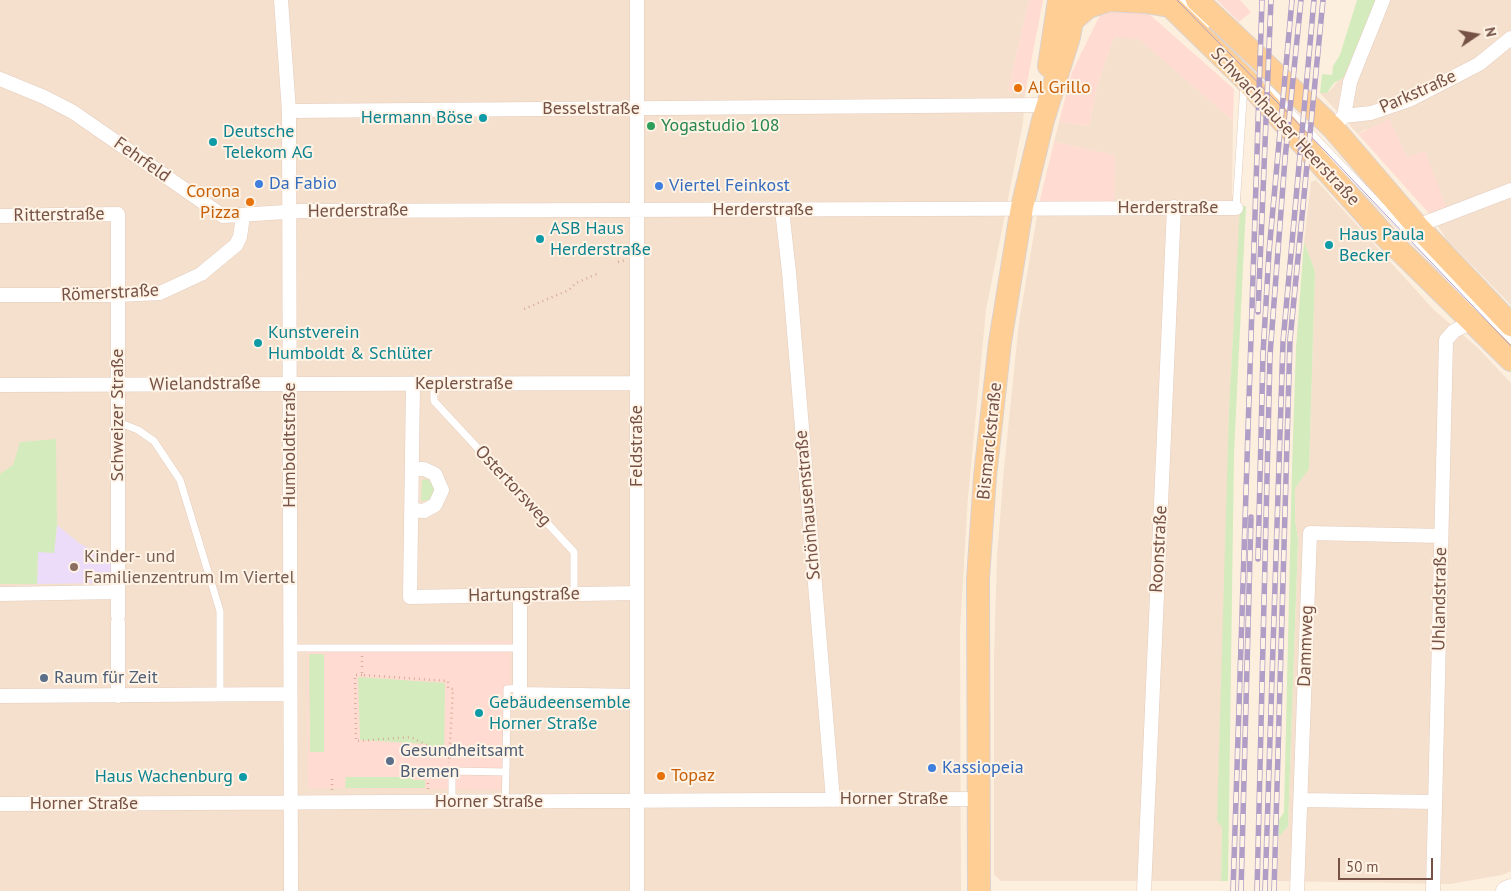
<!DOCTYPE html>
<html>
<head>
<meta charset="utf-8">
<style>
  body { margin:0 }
  #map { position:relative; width:1511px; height:891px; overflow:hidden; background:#fdefde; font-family:"PT Sans",sans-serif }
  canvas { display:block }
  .north { position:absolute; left:1451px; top:10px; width:50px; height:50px; -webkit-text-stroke:4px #fff3e6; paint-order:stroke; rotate:78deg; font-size:14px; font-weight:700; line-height:20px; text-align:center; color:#755245 }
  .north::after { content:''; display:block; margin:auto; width:18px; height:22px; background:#755245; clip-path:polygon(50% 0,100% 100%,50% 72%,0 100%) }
  .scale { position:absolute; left:1338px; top:858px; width:95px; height:22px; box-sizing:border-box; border:2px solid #755245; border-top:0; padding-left:6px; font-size:15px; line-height:18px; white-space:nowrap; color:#755245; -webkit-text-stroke:4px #fff3e6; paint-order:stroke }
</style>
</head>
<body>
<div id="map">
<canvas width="1511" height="891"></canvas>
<div class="north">N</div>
<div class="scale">50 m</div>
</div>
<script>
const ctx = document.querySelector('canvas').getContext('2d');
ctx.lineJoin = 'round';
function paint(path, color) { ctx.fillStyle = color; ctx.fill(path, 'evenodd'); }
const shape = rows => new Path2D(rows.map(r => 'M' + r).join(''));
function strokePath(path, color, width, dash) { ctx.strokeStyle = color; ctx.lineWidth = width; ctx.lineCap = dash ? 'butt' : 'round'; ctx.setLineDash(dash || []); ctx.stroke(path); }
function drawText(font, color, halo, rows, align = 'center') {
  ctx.font = font + ' "PT Sans",sans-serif'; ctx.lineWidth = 4; ctx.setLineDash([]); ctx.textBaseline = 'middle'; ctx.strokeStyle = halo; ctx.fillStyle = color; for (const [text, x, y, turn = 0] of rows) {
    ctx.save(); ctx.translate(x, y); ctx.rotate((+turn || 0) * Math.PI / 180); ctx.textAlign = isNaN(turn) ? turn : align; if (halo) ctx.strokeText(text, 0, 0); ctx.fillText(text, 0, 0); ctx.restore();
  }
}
const residential = shape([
  [0,0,1029,0,1008,91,1025,94,1023,123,986,310,968,497,960,630,961,891,0,891],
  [1377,0,1511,0,1511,305,1447,240,1433,218,1407,157,1366,129,1358,134,1320,93,1330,91,1340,78],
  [1114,37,1139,38,1233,121,1232,195,1241,195,1229,409,1221,881,1001,881,994,875,994,656,997,557,1004,468,1019,322,1039,204,1115,155,1054,142,1059,122,1089,126,1097,87],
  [1316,180,1434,310,1477,347,1511,383,1511,871,1502,875,1450,884,1277,881,1279,837,1288,826,1298,539,1295,520,1295,488,1309,469,1315,271,1304,242,1311,182]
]);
const commercial = shape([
  [1029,0,1043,0,1025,94,1008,91],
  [1217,0,1240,0,1251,12,1239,22],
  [1102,11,1149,14,1234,89,1233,121,1139,39,1114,37,1097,87,1089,126,1059,122,1072,72],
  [1389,119,1407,157,1425,151,1448,212,1433,218,1358,134],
  [1054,142,1115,155,1114,203,1039,204],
  [511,641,509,790,308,788,307,646]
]);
const education = shape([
  [57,525,79,543,94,551,111,554,111,581,108,583,37,584,38,552,54,552]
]);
const green = shape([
  [1357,0,1377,0,1343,78,1334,83,1327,93,1320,93,1322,74,1332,75,1333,66,1340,55],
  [1240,206,1246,206,1234,453,1228,881,1221,881,1222,827,1217,821,1229,409],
  [1304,242,1315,271,1309,469,1295,488,1295,520,1298,539,1288,826,1279,837,1279,820,1284,812,1292,467,1296,348],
  [56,439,57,525,54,553,38,552,37,584,0,584,0,474,13,465,20,442],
  [426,479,433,483,436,490,430,500,421,501,422,480],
  [309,654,324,654,324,752,310,752],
  [358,677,445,683,444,757,427,757,427,744,360,740],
  [346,777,413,777,413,780,425,780,425,788,345,788]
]);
const path = shape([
  [618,262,626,260],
  [524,309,569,290,576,283,599,273],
  [362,656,362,667],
  [362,672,362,675,448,681,448,688,453,689,449,763],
  [362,675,355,675,356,741,411,737,433,748,450,749],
  [332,779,332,790],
  [428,789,428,771,443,771]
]);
const lane = shape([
  [1180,0,1206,25],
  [1266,86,1511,342],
  [1236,208,1244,85],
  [434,384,434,401,574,552,574,594],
  [118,422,138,430,154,441,180,480,220,611,220,695],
  [290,648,520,648],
  [506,772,507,689,519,688],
  [452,802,452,771,506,772,505,802]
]);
const street = shape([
  [281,0,289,111,291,891],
  [637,0,637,891],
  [0,79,44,97,73,112,223,216,301,211,1236,208],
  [289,111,1043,105],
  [1344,116,1371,113,1409,100,1479,64,1511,38],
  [1338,122,1344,116,1350,82,1383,0],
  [782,210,789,272,833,800],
  [0,216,118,214,118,616],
  [1417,226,1511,190],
  [0,295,118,295,160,293,201,274,236,245,240,237,243,216],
  [0,385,637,383],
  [413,385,410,597,637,593],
  [412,510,424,511,435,505,442,490,435,474,424,469,412,469],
  [0,594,118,592],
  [520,595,520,694,637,696],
  [118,622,118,696],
  [0,696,290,694],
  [1301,800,1435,802],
  [0,804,978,799],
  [1144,891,1174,207],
  [1297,891,1310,533,1441,536],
  [1433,891,1446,340,1454,331,1473,321]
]);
const secondary = shape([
  [1506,891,1511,889]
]);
const primary = shape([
  [1164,0,1245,79,1385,236,1511,360],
  [1197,0,1333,128,1417,226,1511,325],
  [1073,20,1088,7,1109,0,1146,2,1170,6],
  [1049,66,1059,0],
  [979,891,978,579,985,476,1000,342,1022,207,1043,120,1069,37,1076,0]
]);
const tram = shape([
  [1177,0,1327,153,1511,346]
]);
const rail = shape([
  [1258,312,1271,0],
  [1258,559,1263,354,1269,252,1292,0],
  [1233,891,1262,0],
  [1241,891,1251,517],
  [1257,891,1270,355,1285,159,1301,0],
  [1265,891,1283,342,1314,0],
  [1274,891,1290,340,1323,0]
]);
const markers = [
  [1018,88,5,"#e8710a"],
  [483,118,5,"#0f9aa8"],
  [651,126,5,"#2e9e5b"],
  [213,142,5,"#0f9aa8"],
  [259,184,5,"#3f7fe0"],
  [659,186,5,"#3f7fe0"],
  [250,202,5,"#e8710a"],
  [540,239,5,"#0f9aa8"],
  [1329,245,5,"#0f9aa8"],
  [258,343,5,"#0f9aa8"],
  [74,567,5,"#8d6e63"],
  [44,678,5,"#5c6f8a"],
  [479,713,5,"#0f9aa8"],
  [390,761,5,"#5c6f8a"],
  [932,768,5,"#3f7fe0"],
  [661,776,5,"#e8710a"],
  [243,777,5,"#0f9aa8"]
];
const foodNames = [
  ["Al Grillo",1028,88],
  ["Corona",240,192,"right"],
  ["Pizza",240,213,"right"],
  ["Topaz",671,776]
];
const streetNames = [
  ["Parkstraße",1418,92,-24],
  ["Besselstraße",591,109],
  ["Schwachhauser Heerstraße",1285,127,47],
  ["Fehrfeld",142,160,35],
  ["Herderstraße",1168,208],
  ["Herderstraße",763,210],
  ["Herderstraße",358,211,-1],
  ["Ritterstraße",59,215,-1],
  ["Römerstraße",110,293,-3],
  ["Wielandstraße",205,384,-1],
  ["Keplerstraße",464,384],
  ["Schweizer Straße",118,415,-90],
  ["Bismarckstraße",990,441,-84],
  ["Humboldtstraße",290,445,-90],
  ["Feldstraße",637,446,-90],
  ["Ostertorsweg",513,486,47],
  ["Schönhausenstraße",808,505,-95],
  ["Roonstraße",1159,549,-87],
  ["Hartungstraße",524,595,-1],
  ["Uhlandstraße",1440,599,-89],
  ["Dammweg",1306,646,-88],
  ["Horner Straße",894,799],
  ["Horner Straße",489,802],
  ["Horner Straße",84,804]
];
const cultureNames = [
  ["Hermann Böse",473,118,"right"],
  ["Deutsche",223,132],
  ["Telekom AG",223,153],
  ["ASB Haus",550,229],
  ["Herderstraße",550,250],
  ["Haus Paula",1339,235],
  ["Becker",1339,256],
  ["Kunstverein",268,333],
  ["Humboldt & Schlüter",268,354],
  ["Gebäudeensemble",489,703],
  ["Horner Straße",489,724],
  ["Haus Wachenburg",233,777,"right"]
];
const leisureNames = [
  ["Yogastudio 108",661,126]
];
const shopNames = [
  ["Da Fabio",269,184],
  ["Viertel Feinkost",669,186],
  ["Kassiopeia",942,768]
];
const educationNames = [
  ["Kinder- und",84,557],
  ["Familienzentrum Im Viertel",84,578]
];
const serviceNames = [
  ["Raum für Zeit",54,678],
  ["Gesundheitsamt",400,751],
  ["Bremen",400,772]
];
paint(residential, '#f5e0cd');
paint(commercial, '#ffdbd1');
paint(education, '#ecdcf9');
paint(green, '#d4ebbd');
strokePath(lane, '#e4ccbd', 8);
strokePath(street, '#e4ccbd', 15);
strokePath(secondary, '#e9ccba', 21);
strokePath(primary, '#dbd2cf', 24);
strokePath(path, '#d9ac98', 2.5, [1, 4]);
strokePath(lane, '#fff', 7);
strokePath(street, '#fff', 14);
strokePath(secondary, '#fff', 20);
strokePath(primary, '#ffce94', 22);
strokePath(tram, '#b09ec6', 1);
strokePath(rail, '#b09ec6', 5.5);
strokePath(rail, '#fff3e6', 4, [11]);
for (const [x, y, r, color] of markers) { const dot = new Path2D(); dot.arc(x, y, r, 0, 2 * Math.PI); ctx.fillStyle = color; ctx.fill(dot); strokePath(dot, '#fff3e6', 2); }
drawText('18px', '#c56008', '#fff3e6', foodNames, 'left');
drawText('18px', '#755245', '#fff3e6', streetNames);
drawText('18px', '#0d838f', '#fff3e6', cultureNames, 'left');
drawText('18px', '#27864d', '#fff3e6', leisureNames, 'left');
drawText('18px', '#366cbe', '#fff3e6', shopNames, 'left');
drawText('18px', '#785e54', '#fff3e6', educationNames, 'left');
drawText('18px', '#4e5e75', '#fff3e6', serviceNames, 'left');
</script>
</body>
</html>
